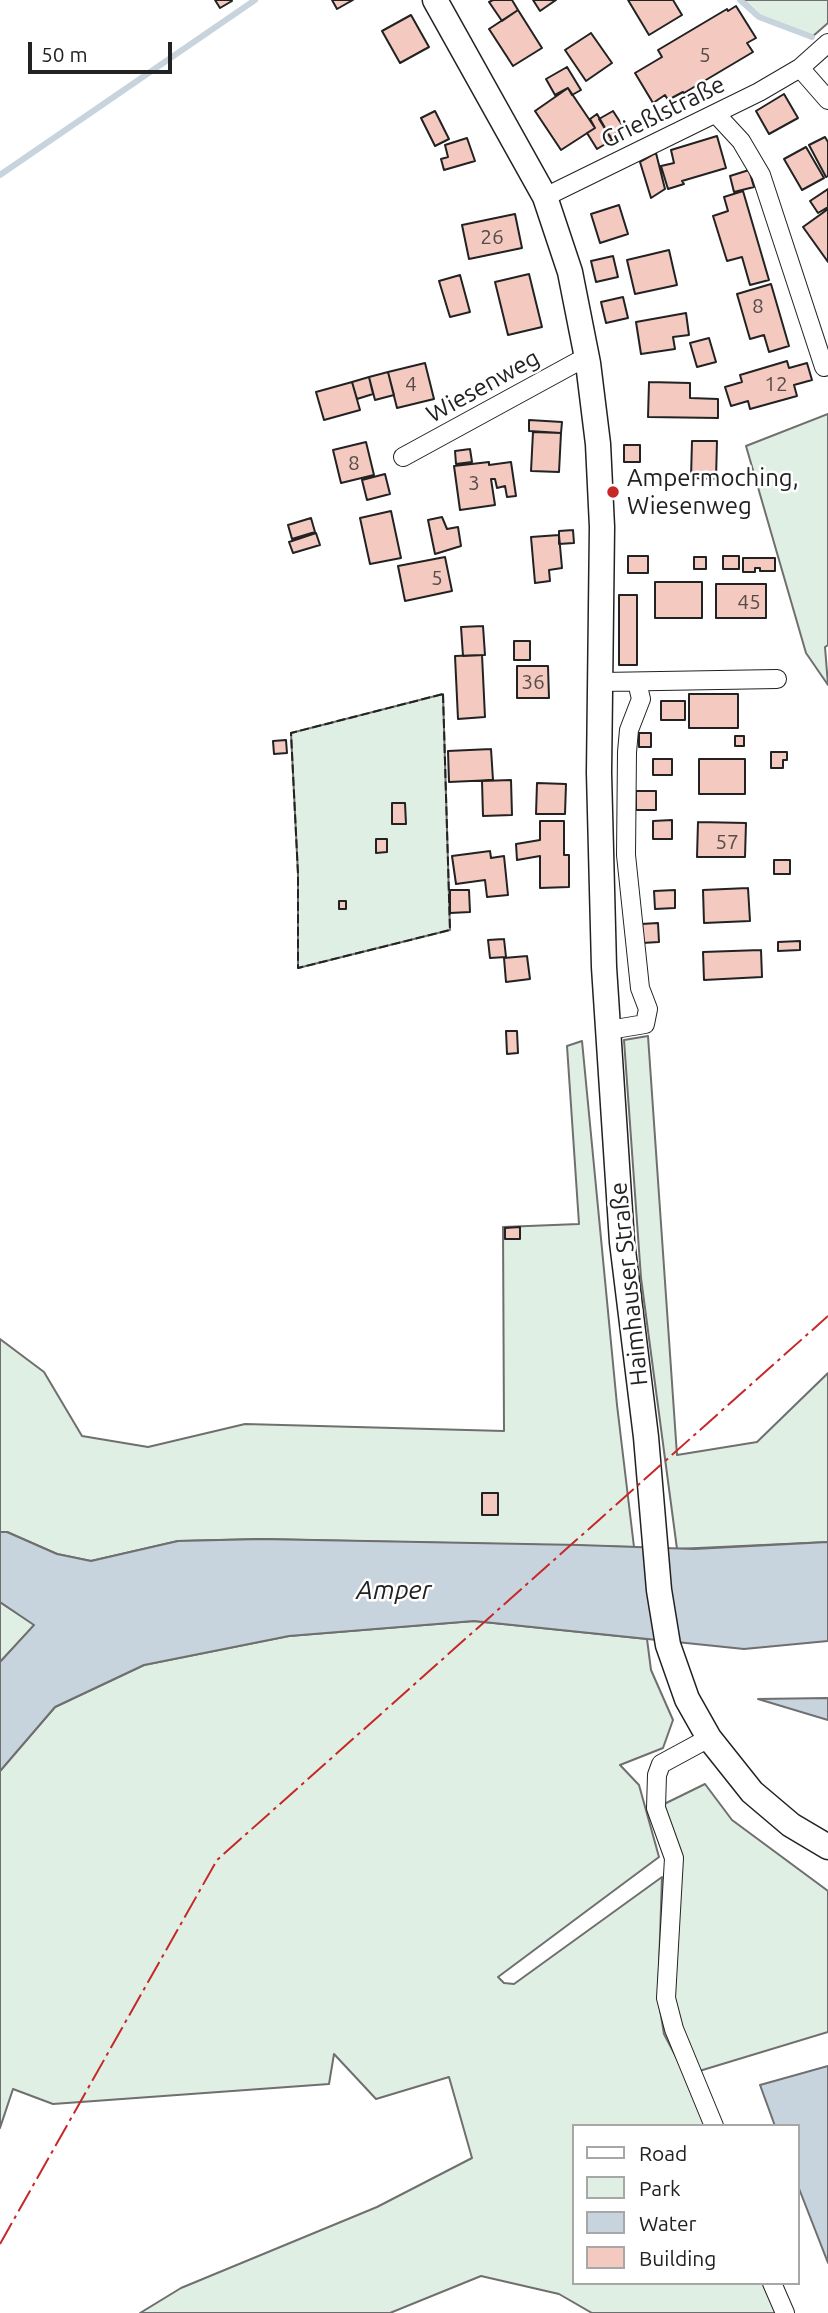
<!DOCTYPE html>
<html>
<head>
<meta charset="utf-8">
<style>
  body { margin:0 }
  #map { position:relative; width:828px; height:2313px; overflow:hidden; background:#fff; font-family:Ubuntu,sans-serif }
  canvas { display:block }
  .legend { position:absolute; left:572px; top:2124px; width:228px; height:161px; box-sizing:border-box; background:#fff; border:2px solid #a7a7a7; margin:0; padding:9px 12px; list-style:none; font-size:21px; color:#222 }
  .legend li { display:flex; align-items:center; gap:14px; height:35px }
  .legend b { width:35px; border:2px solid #a7a7a7 }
  .scale { position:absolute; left:28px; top:42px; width:144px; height:32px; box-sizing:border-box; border:4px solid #222; border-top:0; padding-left:9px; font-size:21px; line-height:24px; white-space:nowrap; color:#222; -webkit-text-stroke:5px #fff; paint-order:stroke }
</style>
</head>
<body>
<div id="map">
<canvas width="828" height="2313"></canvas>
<ul class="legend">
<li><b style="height:9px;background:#fff"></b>Road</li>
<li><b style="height:19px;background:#e0efe3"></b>Park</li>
<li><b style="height:19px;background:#c7d3dd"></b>Water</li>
<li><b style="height:19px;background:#f3c9c0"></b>Building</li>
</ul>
<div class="scale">50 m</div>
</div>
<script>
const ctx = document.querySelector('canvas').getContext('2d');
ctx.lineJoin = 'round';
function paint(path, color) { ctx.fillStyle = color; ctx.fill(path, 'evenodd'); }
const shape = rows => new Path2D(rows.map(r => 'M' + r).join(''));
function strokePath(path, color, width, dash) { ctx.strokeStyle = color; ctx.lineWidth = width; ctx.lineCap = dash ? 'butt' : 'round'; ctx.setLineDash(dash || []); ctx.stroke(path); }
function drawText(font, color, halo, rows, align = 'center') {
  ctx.font = font + ' Ubuntu,sans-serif'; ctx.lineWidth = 5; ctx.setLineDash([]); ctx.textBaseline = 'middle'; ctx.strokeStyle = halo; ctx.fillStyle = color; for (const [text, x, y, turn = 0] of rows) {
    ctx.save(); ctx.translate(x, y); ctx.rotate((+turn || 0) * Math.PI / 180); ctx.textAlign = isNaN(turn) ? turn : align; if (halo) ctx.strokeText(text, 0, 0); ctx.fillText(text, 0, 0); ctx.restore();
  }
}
const green = shape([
  [743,0,828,0,828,23,812,37,763,19,743,0],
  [828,414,828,645,825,647,828,685,806,653,746,446,828,414],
  [443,694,450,930,298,968,298,874,291,733,443,694],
  [648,1036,677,1455,757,1442,828,1373,828,1542,677,1549,641,1278,624,1040,648,1036],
  [582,1041,617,1405,634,1547,261,1539,178,1541,91,1561,57,1554,7,1532,0,1532,0,1339,44,1372,82,1436,148,1447,245,1424,504,1431,503,1227,579,1224,567,1046,582,1041],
  [0,1602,35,1625,0,1662,0,1602],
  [474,1621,647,1639,651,1670,673,1720,663,1748,620,1765,639,1785,659,1857,498,1977,504,1983,514,1984,662,1877,658,1997,664,2034,688,2080,705,2126,574,2126,574,2283,771,2283,780,2313,592,2313,559,2294,481,2276,390,2313,140,2313,181,2288,377,2207,472,2158,449,2077,376,2099,334,2054,329,2084,53,2104,13,2089,0,2128,0,1771,55,1707,144,1665,289,1636,474,1621],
  [705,1784,732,1820,828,1891,828,2032,696,2072,667,1986,678,1850,656,1808,705,1784]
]);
const water = shape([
  [0,1532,7,1532,57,1554,91,1561,178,1541,261,1539,579,1545,694,1549,828,1542,828,1641,744,1649,474,1621,289,1636,144,1665,55,1707,0,1771,0,1662,34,1625,0,1602,0,1532],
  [828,1698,828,1720,758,1699,828,1698],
  [828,2066,828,2263,798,2186,798,2126,775,2126,760,2085,828,2066]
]);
const stream = shape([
  [740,0,759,17,812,37],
  [0,175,255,0]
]);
const building = shape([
  [215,0,231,0,232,1,220,8,215,0],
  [332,0,353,0,337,9,332,0],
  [493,0,512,0,518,10,502,21,489,2,493,0],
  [533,0,556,0,540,11,533,0],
  [628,0,673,0,682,15,649,35,628,0],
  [736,6,756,38,747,43,753,52,684,93,683,92,668,100,665,95,653,103,635,73,662,57,658,50,727,9,728,11,736,6],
  [518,10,542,48,513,66,489,29,518,10],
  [411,15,429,47,400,63,382,31,411,15],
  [591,33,612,63,586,81,565,50,591,33],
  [567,67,581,90,572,95,568,88,555,95,546,79,567,67],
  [568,88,595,128,561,150,535,111,568,88],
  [784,94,798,118,769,134,756,111,784,94],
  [435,111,449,139,435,146,421,118,435,111],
  [613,111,624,128,610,137,599,119,613,111],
  [597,114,612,140,597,149,587,133,595,128,590,119,597,114],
  [717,136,726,168,682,181,684,184,668,189,661,166,674,163,671,150,717,136],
  [825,137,828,142,828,176,826,177,809,145,825,137],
  [467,138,475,161,444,170,441,159,448,157,445,145,467,138],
  [806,147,824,178,802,190,784,159,806,147],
  [656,153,665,189,651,198,640,162,656,153],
  [749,170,754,187,734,192,730,176,749,170],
  [828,189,828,207,818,213,810,201,828,189],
  [743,191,769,280,750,285,742,257,727,261,713,216,728,211,724,197,743,191],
  [619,205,628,234,600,243,591,214,619,205],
  [828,209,828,262,803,227,828,209],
  [515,214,522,248,469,259,462,225,515,214],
  [669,250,677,285,635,294,627,260,669,250],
  [613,256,618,277,596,282,591,261,613,256],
  [529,274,542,327,508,335,495,282,529,274],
  [460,275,470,312,450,317,439,281,460,275],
  [771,284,789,346,769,352,764,335,750,339,737,294,771,284],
  [623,297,628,318,606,323,601,302,623,297],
  [686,313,689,335,673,337,675,349,641,354,636,322,686,313],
  [709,338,716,362,697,367,690,343,709,338],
  [787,361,789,368,807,363,812,380,794,385,797,396,750,409,748,401,731,406,725,387,742,382,740,375,787,361],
  [425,363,434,399,397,408,388,372,425,363],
  [388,372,394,395,375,400,369,377,388,372],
  [369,377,373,394,357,399,352,382,369,377],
  [352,382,360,410,324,420,316,392,352,382],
  [649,382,690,383,690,398,718,399,718,418,648,417,649,382],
  [529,420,562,422,561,433,529,431,529,420],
  [533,432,561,433,559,472,531,471,533,432],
  [692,441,717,441,716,479,691,478,692,441],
  [366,442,374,475,341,483,333,450,366,442],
  [624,445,640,445,640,462,624,462,624,445],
  [470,449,472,462,456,464,455,451,470,449],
  [489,462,489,465,511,462,516,496,507,497,505,486,497,488,495,479,491,479,495,505,460,510,454,466,489,462],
  [385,474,390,494,367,500,362,480,385,474],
  [391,511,401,558,370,564,360,518,391,511],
  [442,517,447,529,458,527,461,546,435,554,428,520,442,517],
  [311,518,315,532,292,539,288,525,311,518],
  [573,530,574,543,559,544,559,531,573,530],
  [316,533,320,545,293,553,289,542,316,533],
  [559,535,562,568,549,570,550,581,535,583,531,537,559,535],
  [628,556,648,556,648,573,628,573,628,556],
  [723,556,739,556,739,569,723,569,723,556],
  [445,557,452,591,405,601,398,566,445,557],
  [694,557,706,557,706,569,694,569,694,557],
  [743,558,775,558,775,571,760,571,760,568,755,568,755,572,743,572,743,558],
  [655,582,702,582,702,618,655,618,655,582],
  [716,584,766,584,766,618,716,618,716,584],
  [619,595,637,595,637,665,619,665,619,595],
  [483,626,485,655,463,656,461,627,483,626],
  [514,641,530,641,530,660,514,660,514,641],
  [482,655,485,717,458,719,455,656,482,655],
  [517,666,548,666,549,698,517,698,517,666],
  [689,694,738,694,738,728,689,728,689,694],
  [661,701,685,701,685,720,661,720,661,701],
  [639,733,651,733,651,747,639,747,639,733],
  [735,736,744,736,744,746,735,746,735,736],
  [286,740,287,753,274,754,273,741,286,740],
  [491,749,493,780,449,782,448,751,491,749],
  [771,752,787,752,787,760,783,760,783,768,771,768,771,752],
  [653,759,672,759,672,775,653,775,653,759],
  [699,759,745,759,745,794,699,794,699,759],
  [511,780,512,815,483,816,482,781,511,780],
  [537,783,566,784,565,814,536,814,537,783],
  [636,791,656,791,656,810,636,810,636,791],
  [392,803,405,803,406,824,392,824,392,803],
  [672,820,672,839,653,839,653,821,672,820],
  [540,821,564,821,564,855,569,855,569,887,540,888,540,856,517,860,516,844,540,840,540,821],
  [698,822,746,823,745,857,697,857,698,822],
  [376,839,387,839,387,852,376,853,376,839],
  [490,851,491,858,504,856,508,895,487,897,485,880,456,884,452,856,490,851],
  [774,860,790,860,790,874,774,874,774,860],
  [748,888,750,921,704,923,703,890,748,888],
  [450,890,469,890,470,912,450,913,450,890],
  [675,890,675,908,655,909,654,891,675,890],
  [339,901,346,901,346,909,339,909,339,901],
  [658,923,659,942,642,943,641,924,658,923],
  [504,939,506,957,490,958,488,940,504,939],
  [800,941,800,950,778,951,778,942,800,941],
  [761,950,762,977,704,980,703,952,761,950],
  [527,956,530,979,506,982,504,958,527,956],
  [506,1031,517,1031,518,1053,507,1054,506,1031],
  [520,1227,520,1239,505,1239,505,1228,520,1227],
  [482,1493,498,1493,498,1515,482,1515,482,1493]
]);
const minor = shape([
  [800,68,828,100],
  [716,114,741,141,761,175,824,367],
  [545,197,759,92,800,68,828,43],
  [403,457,577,362,588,363],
  [602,682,777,679],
  [609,1030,645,1024,648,1009,640,988,626,855,627,752,629,730,641,699,637,682],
  [709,1738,661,1764,657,1775,656,1808,674,1858,666,1998,674,2029,714,2126],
  [772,2283,785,2313]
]);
const secondary = shape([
  [435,0,545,197,570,272,588,363,598,444,602,527,599,773,604,967,622,1242,646,1437,659,1590,668,1645,687,1699,709,1738,752,1792,791,1825,828,1847]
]);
const fence = shape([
  [443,694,450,930,298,968,298,874,291,733,443,694]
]);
const power = shape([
  [0,2244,217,1860,828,1316]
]);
const markers = [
  [613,492,7,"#c62828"]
];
const numberNames = [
  ["5",705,55],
  ["26",492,237],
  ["8",758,306],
  ["4",411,384],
  ["12",776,384],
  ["8",354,463],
  ["3",474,483],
  ["5",437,578],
  ["45",749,602],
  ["36",533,682],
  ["57",727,842]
];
const streetNames = [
  ["Grießlstraße",663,112,-26],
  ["Wiesenweg",483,386,-29],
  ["Haimhauser Straße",629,1284,-96]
];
const poiNames = [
  ["Ampermoching,",627,478],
  ["Wiesenweg",627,506]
];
const waterNames = [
  ["Amper",394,1590]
];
paint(green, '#e0efe3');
strokePath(green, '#6f6f6f', 2);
paint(water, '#c7d3dd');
strokePath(water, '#6f6f6f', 2);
strokePath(stream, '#c7d3dd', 6);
paint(building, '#f3c9c0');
strokePath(building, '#222', 2);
strokePath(minor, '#222', 20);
strokePath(secondary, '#222', 27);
strokePath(minor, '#fff', 18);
strokePath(secondary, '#fff', 24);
strokePath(fence, '#222', 2, [9, 3.5]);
strokePath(power, '#c62828', 2, [24, 5, 3.5, 5]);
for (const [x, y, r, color] of markers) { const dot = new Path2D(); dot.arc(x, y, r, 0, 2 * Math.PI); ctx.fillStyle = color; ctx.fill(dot); strokePath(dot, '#fff', 2.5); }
drawText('21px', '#564c4a', null, numberNames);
drawText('24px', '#222', '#fff', streetNames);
drawText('24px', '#222', '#fff', poiNames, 'left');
drawText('italic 26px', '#222', '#fff', waterNames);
</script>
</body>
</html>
